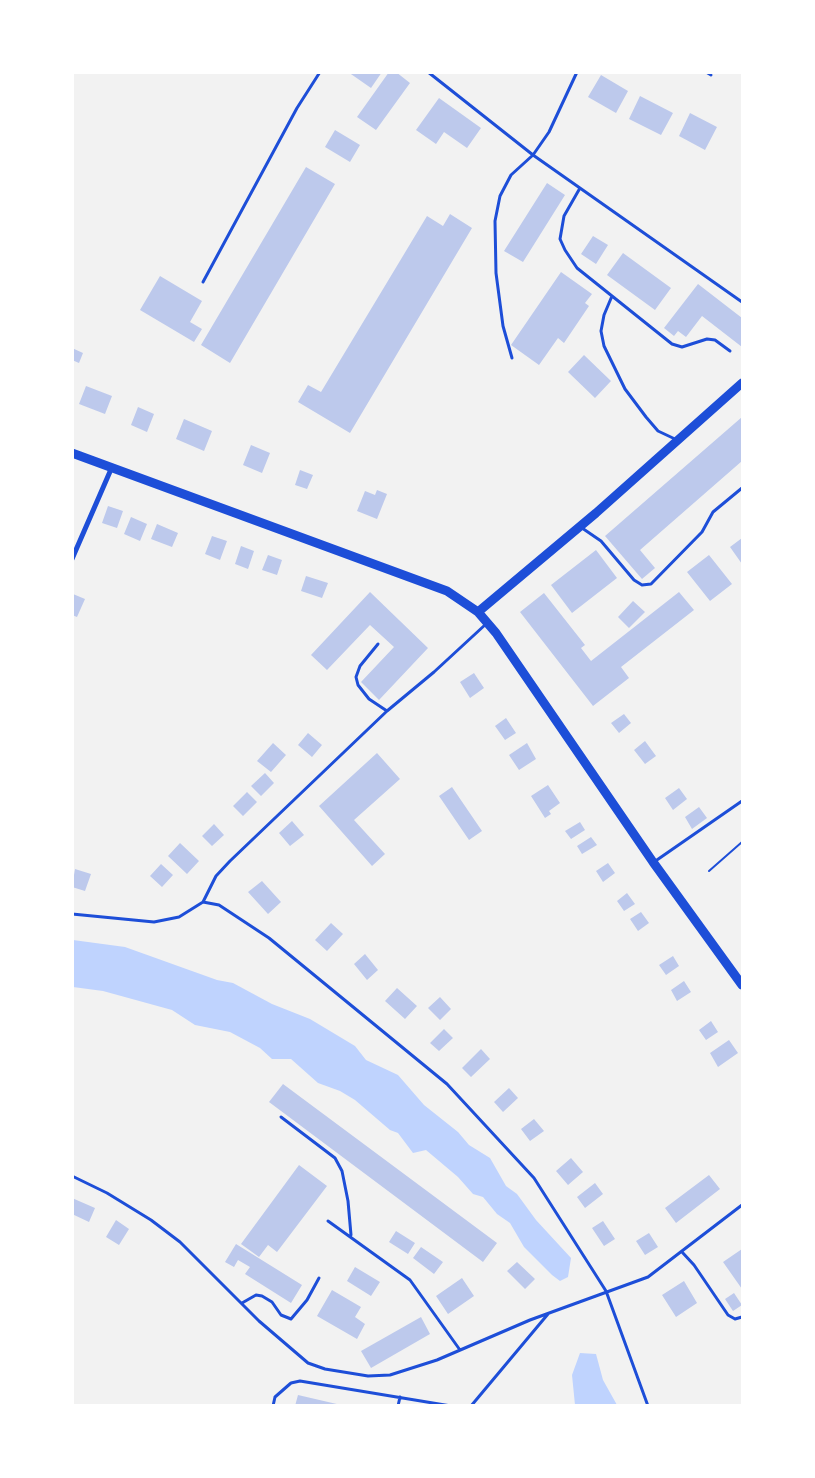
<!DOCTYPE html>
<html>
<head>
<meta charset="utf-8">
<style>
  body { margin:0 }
  #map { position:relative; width:815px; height:1478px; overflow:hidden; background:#f2f2f2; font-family:"Libre Baskerville",serif }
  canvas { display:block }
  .frame { position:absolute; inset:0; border:74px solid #fff; pointer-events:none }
</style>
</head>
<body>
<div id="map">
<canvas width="815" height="1478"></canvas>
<div class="frame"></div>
</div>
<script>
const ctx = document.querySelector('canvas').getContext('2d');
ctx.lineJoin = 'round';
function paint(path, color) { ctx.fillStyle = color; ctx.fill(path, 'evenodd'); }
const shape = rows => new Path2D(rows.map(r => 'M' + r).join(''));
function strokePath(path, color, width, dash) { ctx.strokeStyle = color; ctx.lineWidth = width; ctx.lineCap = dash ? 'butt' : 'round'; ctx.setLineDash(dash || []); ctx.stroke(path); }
const water = shape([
  [73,940,125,947,217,980,233,983,272,1004,310,1019,355,1046,366,1060,398,1075,424,1105,458,1132,469,1145,490,1158,506,1186,517,1194,536,1220,571,1258,568,1277,560,1281,552,1275,524,1247,510,1223,497,1214,483,1197,473,1194,458,1177,426,1150,413,1153,398,1133,390,1130,355,1100,340,1091,318,1083,291,1059,272,1059,260,1048,230,1032,195,1025,172,1010,103,991,73,987],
  [580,1353,596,1354,603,1380,617,1405,575,1405,572,1375]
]);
const building = shape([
  [348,72,382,72,371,88],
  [389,72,396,72,410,83,376,130,357,117],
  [601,75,628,91,616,113,588,97],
  [640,96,673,113,661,135,629,119],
  [439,98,481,128,467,148,444,132,436,144,416,130],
  [690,113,717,127,705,150,679,136],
  [335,130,360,145,350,162,325,147],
  [306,167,335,184,230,363,201,345],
  [547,183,565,195,523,262,504,251],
  [450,214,472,228,350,433,298,402,308,385,321,392,427,216,443,226],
  [593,236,608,245,596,264,581,254],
  [623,253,671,288,655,310,607,275],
  [561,272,592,294,585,303,589,306,564,343,558,338,539,365,511,345],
  [160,276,202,301,190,322,202,329,194,342,140,310],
  [698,284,742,318,742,347,702,316,686,337,678,331,674,336,664,328],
  [72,348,83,353,79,363,72,360],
  [584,355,611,381,595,398,568,372],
  [86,386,112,396,105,414,79,404],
  [138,407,154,414,147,432,131,425],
  [742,417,742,461,640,550,655,568,642,579,605,536],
  [184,419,212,431,204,451,176,439],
  [251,445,270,453,262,473,243,465],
  [300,470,313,475,307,489,295,485],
  [377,490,387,494,377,519,357,511,365,491,375,495],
  [108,506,123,511,117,528,102,523],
  [131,517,147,524,140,541,124,534],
  [157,524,178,533,172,547,151,539],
  [212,536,227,541,220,560,205,554],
  [742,538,742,564,730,547],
  [241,546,254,551,248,569,235,564],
  [596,550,617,578,572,613,551,585],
  [268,555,282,560,277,575,262,570],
  [709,555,732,584,710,601,687,572],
  [306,576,328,583,322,598,301,591],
  [370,592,428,648,379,700,361,682,394,647,370,625,327,670,311,655],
  [679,592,694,610,621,667,629,678,593,706,520,612,544,593,585,645,581,648,591,661],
  [73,594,85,599,77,617,72,615],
  [633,601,645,612,629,628,618,617],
  [474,673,484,688,470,698,460,682],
  [624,714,631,723,619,733,611,723],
  [506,718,516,733,505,740,495,726],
  [308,733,322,745,312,757,298,745],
  [645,741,656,756,645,764,634,750],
  [273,743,286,755,271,772,257,761],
  [527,743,536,759,519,770,509,755],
  [377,753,400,779,354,820,385,854,372,866,319,806],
  [265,773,274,783,261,796,251,786],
  [548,785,560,803,549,811,551,814,545,818,531,796],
  [452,787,482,831,469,840,439,796],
  [679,788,687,799,673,810,665,798],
  [247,792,257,802,243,816,233,806],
  [699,807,707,818,692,829,685,817],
  [292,821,304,835,290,846,279,833],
  [580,822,585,830,571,839,565,831],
  [214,824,224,835,212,846,202,836],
  [591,837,597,845,582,854,577,846],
  [180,843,199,861,187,874,168,856],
  [608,863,615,873,603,882,596,871],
  [161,864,173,875,162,887,150,876],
  [75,869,91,874,85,891,72,887],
  [262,881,281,902,268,914,248,892],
  [627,893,635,904,624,911,617,901],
  [641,912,649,923,638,931,630,919],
  [331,923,343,934,327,951,315,940],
  [365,954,378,970,367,980,354,964],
  [673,956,679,966,666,975,659,965],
  [684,981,691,992,677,1001,671,990],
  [397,988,417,1006,405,1019,385,1001],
  [440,997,451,1009,440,1020,428,1008],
  [711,1021,718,1032,706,1040,699,1030],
  [444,1029,453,1038,439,1051,430,1043],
  [729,1040,738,1053,718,1067,710,1053],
  [481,1049,490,1059,471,1077,462,1068],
  [283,1084,497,1243,483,1262,269,1102],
  [509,1088,518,1098,503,1112,494,1102],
  [534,1119,544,1131,530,1141,521,1129],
  [571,1158,583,1172,568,1185,556,1171],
  [299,1165,327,1186,277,1252,268,1245,259,1257,241,1244],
  [709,1175,720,1189,676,1223,665,1208],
  [595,1183,603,1194,585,1208,577,1197],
  [72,1198,95,1208,89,1222,72,1214],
  [116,1220,129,1229,119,1245,106,1237],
  [603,1221,615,1239,604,1246,592,1228],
  [396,1231,415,1243,408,1254,389,1242],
  [649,1233,658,1247,645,1255,636,1241],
  [236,1244,302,1285,291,1303,245,1274,250,1267,238,1260,234,1267,225,1262],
  [421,1247,443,1262,434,1274,413,1258],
  [742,1249,742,1289,723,1262],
  [517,1262,535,1279,525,1289,507,1271],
  [355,1267,380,1282,371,1296,347,1281],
  [462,1278,474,1296,448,1314,436,1296],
  [684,1281,697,1303,676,1317,662,1295],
  [332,1290,361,1307,355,1317,365,1324,357,1339,317,1316],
  [734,1293,742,1305,733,1311,725,1299],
  [421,1317,430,1334,371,1368,361,1351],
  [298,1395,341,1405,341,1406,295,1406]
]);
const path = shape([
  [709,871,742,842]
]);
const service = shape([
  [428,72,533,155,742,302],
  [706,72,711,75],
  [580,188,564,216,560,239,565,250,577,268,672,344,682,347,707,339,715,340,730,351],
  [203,282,297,108,320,72],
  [612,296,604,315,601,331,604,346,625,389,646,417,658,431,675,439],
  [512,358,503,326,496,273,495,221,500,196,511,175,533,155,549,132,577,72],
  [582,528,601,541,634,580,642,585,651,584,702,532,713,512,742,488],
  [378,644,360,666,356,677,358,685,369,699,387,711],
  [654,862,742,801],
  [203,902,216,876,230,861,387,711,434,672,486,624],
  [72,914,154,922,179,917,203,902,219,905,269,938,447,1084,534,1178,606,1291,648,1406],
  [281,1117,335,1158,342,1171,348,1201,351,1235],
  [72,1176,107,1193,151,1220,180,1242,259,1321,308,1363,325,1369,368,1376,390,1375,437,1360,530,1320,648,1277,742,1205],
  [328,1221,410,1280,460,1350],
  [682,1252,694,1265,728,1315,735,1319,742,1317],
  [242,1303,256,1295,262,1296,272,1302,281,1315,291,1319,307,1300,319,1278],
  [273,1406,275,1397,291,1383,300,1381,451,1406],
  [398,1406,400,1397],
  [471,1406,548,1314]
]);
const minor = shape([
  [72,559,112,467]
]);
const primary = shape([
  [72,453,447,591,478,612,496,633,653,862,742,985],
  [478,612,596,513,742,383]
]);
paint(water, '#bfd3fe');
paint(building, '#bdc9ec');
strokePath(path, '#1d4ed8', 2);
strokePath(service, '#1d4ed8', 3);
strokePath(minor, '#1d4ed8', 5);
strokePath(primary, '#1d4ed8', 9);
</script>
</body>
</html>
